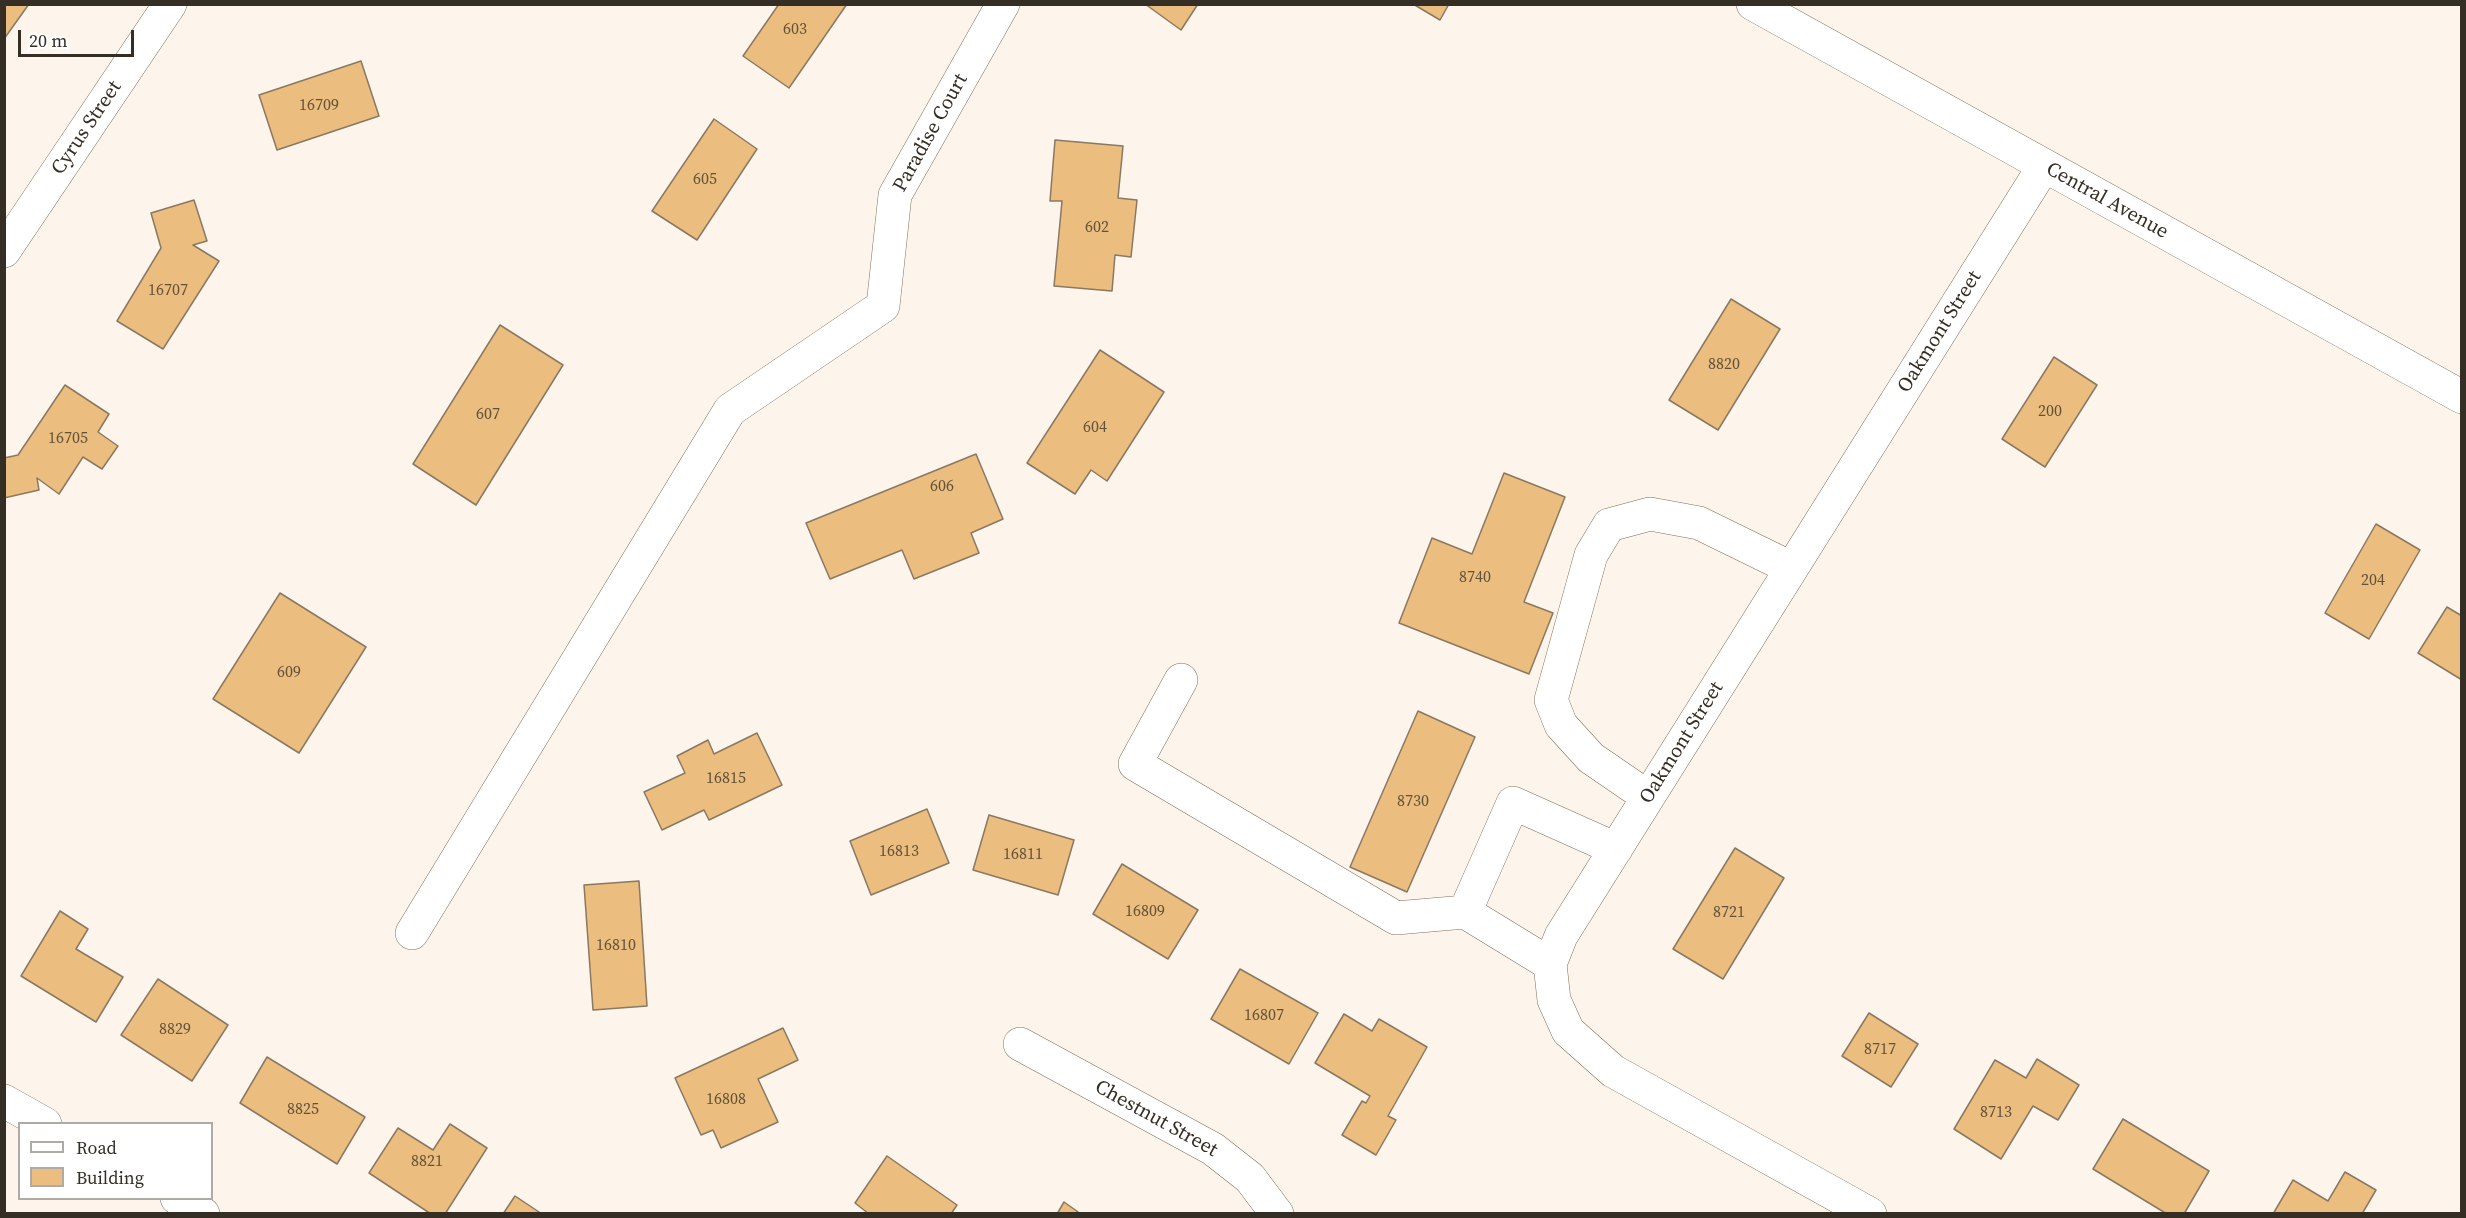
<!DOCTYPE html>
<html>
<head>
<meta charset="utf-8">
<style>
  body { margin:0 }
  #map { position:relative; width:2466px; height:1218px; overflow:hidden; background:#fdf5eb; font-family:"Source Serif 4",serif }
  canvas { display:block }
  .frame { position:absolute; inset:0; border:6px solid #352e24; pointer-events:none }
  .legend { position:absolute; left:18px; top:1122px; width:195px; height:78px; box-sizing:border-box; background:#fff; border:2px solid #aeaba7; margin:0; padding:8px 10px; list-style:none; font-size:18px; color:#352e24 }
  .legend li { display:flex; align-items:center; gap:12px; height:30px }
  .legend b { width:30px; border:2px solid #aeaba7 }
  .scale { position:absolute; left:18px; top:30px; width:116px; height:27px; box-sizing:border-box; border:3px solid #352e24; border-top:0; padding-left:8px; font-size:18px; line-height:21px; white-space:nowrap; color:#352e24; -webkit-text-stroke:4px #fff; paint-order:stroke }
</style>
</head>
<body>
<div id="map">
<canvas width="2466" height="1218"></canvas>
<div class="frame"></div>
<ul class="legend">
<li><b style="height:8px;background:#fff"></b>Road</li>
<li><b style="height:16px;background:#ebbd7e"></b>Building</li>
</ul>
<div class="scale">20 m</div>
</div>
<script>
const ctx = document.querySelector('canvas').getContext('2d');
ctx.lineJoin = 'round';
function paint(path, color) { ctx.fillStyle = color; ctx.fill(path, 'evenodd'); }
const shape = rows => new Path2D(rows.map(r => 'M' + r).join(''));
function strokePath(path, color, width, dash) { ctx.strokeStyle = color; ctx.lineWidth = width; ctx.lineCap = dash ? 'butt' : 'round'; ctx.setLineDash(dash || []); ctx.stroke(path); }
function drawText(font, color, halo, rows, align = 'center') {
  ctx.font = font + ' "Source Serif 4",serif'; ctx.lineWidth = 5; ctx.setLineDash([]); ctx.textBaseline = 'middle'; ctx.strokeStyle = halo; ctx.fillStyle = color; for (const [text, x, y, turn = 0] of rows) {
    ctx.save(); ctx.translate(x, y); ctx.rotate((+turn || 0) * Math.PI / 180); ctx.textAlign = isNaN(turn) ? turn : align; if (halo) ctx.strokeText(text, 0, 0); ctx.fillText(text, 0, 0); ctx.restore();
  }
}
const building = shape([
  [4,4,29,4,4,39,4,4],
  [779,4,847,4,789,88,743,56,779,4],
  [1145,4,1198,4,1181,30,1145,4],
  [1413,4,1449,4,1440,20,1413,4],
  [361,61,379,116,277,150,259,95,361,61],
  [714,119,757,149,697,240,652,211,714,119],
  [1055,140,1123,146,1118,198,1137,200,1131,257,1115,255,1112,291,1054,286,1062,201,1050,201,1055,140],
  [194,200,207,241,193,245,219,261,163,349,117,321,161,248,151,213,194,200],
  [1731,299,1780,329,1718,430,1669,400,1731,299],
  [500,325,563,365,476,505,413,464,500,325],
  [1100,350,1164,392,1107,481,1091,470,1075,494,1027,463,1100,350],
  [2054,357,2097,385,2045,467,2002,439,2054,357],
  [65,385,109,414,98,432,118,446,102,469,83,457,59,494,37,478,39,490,4,498,4,458,18,455,65,385],
  [976,454,1003,519,971,533,979,553,914,579,902,550,830,579,806,523,976,454],
  [1504,473,1565,497,1524,602,1553,613,1529,674,1399,623,1432,538,1472,554,1504,473],
  [2376,524,2420,550,2369,639,2325,613,2376,524],
  [280,593,366,647,299,753,213,699,280,593],
  [2447,607,2462,616,2462,680,2418,653,2447,607],
  [1418,711,1475,737,1407,892,1350,867,1418,711],
  [757,733,782,785,709,820,704,810,662,830,644,792,685,773,677,756,708,740,714,754,757,733],
  [927,809,949,863,871,895,850,841,927,809],
  [989,815,1074,840,1058,895,973,870,989,815],
  [1735,848,1784,878,1723,979,1673,949,1735,848],
  [1122,864,1198,910,1168,959,1093,914,1122,864],
  [639,881,647,1006,593,1010,584,885,639,881],
  [60,911,88,929,76,949,123,977,96,1022,21,976,60,911],
  [1240,969,1318,1013,1289,1064,1211,1019,1240,969],
  [158,979,228,1025,192,1081,121,1035,158,979],
  [1869,1013,1918,1044,1891,1087,1842,1056,1869,1013],
  [1344,1014,1372,1031,1379,1019,1427,1047,1388,1116,1396,1120,1376,1155,1342,1135,1362,1101,1366,1103,1370,1096,1315,1063,1344,1014],
  [783,1028,798,1060,758,1079,778,1122,721,1148,713,1130,701,1135,675,1078,783,1028],
  [267,1057,365,1117,337,1164,240,1103,267,1057],
  [2037,1059,2079,1085,2058,1120,2033,1106,2001,1159,1954,1129,1995,1060,2026,1078,2037,1059],
  [2123,1119,2209,1171,2184,1214,2167,1214,2093,1169,2123,1119],
  [450,1124,487,1148,445,1214,431,1214,369,1173,398,1128,433,1150,450,1124],
  [887,1156,957,1205,951,1214,869,1214,855,1203,887,1156],
  [2345,1172,2376,1190,2362,1214,2273,1214,2293,1180,2328,1201,2345,1172],
  [515,1196,542,1214,503,1214,515,1196],
  [1064,1202,1081,1214,1057,1214,1064,1202]
]);
const minor = shape([
  [1753,4,2462,397],
  [4,251,170,4],
  [1181,680,1135,764,1396,918,1465,912],
  [1648,797,1591,758,1561,725,1551,700,1591,555,1609,525,1650,514,1699,523,1791,568],
  [412,933,730,410,883,306,895,195,1003,4],
  [1550,964,1465,912,1513,803,1616,849],
  [1020,1044,1213,1149,1250,1178,1277,1214],
  [4,1101,45,1124],
  [177,1198,203,1214],
  [1870,1214,1613,1071,1568,1031,1554,1000,1550,964,1561,936,2044,166]
]);
const numberNames = [
  ["603",795,30],
  ["16709",319,106],
  ["605",705,180],
  ["602",1097,228],
  ["16707",168,291],
  ["8820",1724,365],
  ["200",2050,412],
  ["607",488,415],
  ["604",1095,428],
  ["16705",68,439],
  ["606",942,487],
  ["8740",1475,578],
  ["204",2373,581],
  ["609",289,673],
  ["16815",726,779],
  ["8730",1413,802],
  ["16813",899,852],
  ["16811",1023,855],
  ["16809",1145,912],
  ["8721",1729,913],
  ["16810",616,946],
  ["16807",1264,1016],
  ["8829",175,1030],
  ["8717",1880,1050],
  ["16808",726,1100],
  ["8825",303,1110],
  ["8713",1996,1113],
  ["8821",427,1162]
];
const streetNames = [
  ["Cyrus Street",87,128,-56],
  ["Paradise Court",931,133,-61],
  ["Central Avenue",2107,201,29],
  ["Oakmont Street",1940,332,-58],
  ["Oakmont Street",1682,743,-58],
  ["Chestnut Street",1156,1119,29]
];
paint(building, '#ebbd7e');
strokePath(building, '#8a7862', 1.5);
strokePath(minor, '#817059', 34);
strokePath(minor, '#fff', 33);
drawText('16px', '#62523a', null, numberNames);
drawText('20px', '#352e24', '#fff', streetNames);
</script>
</body>
</html>
